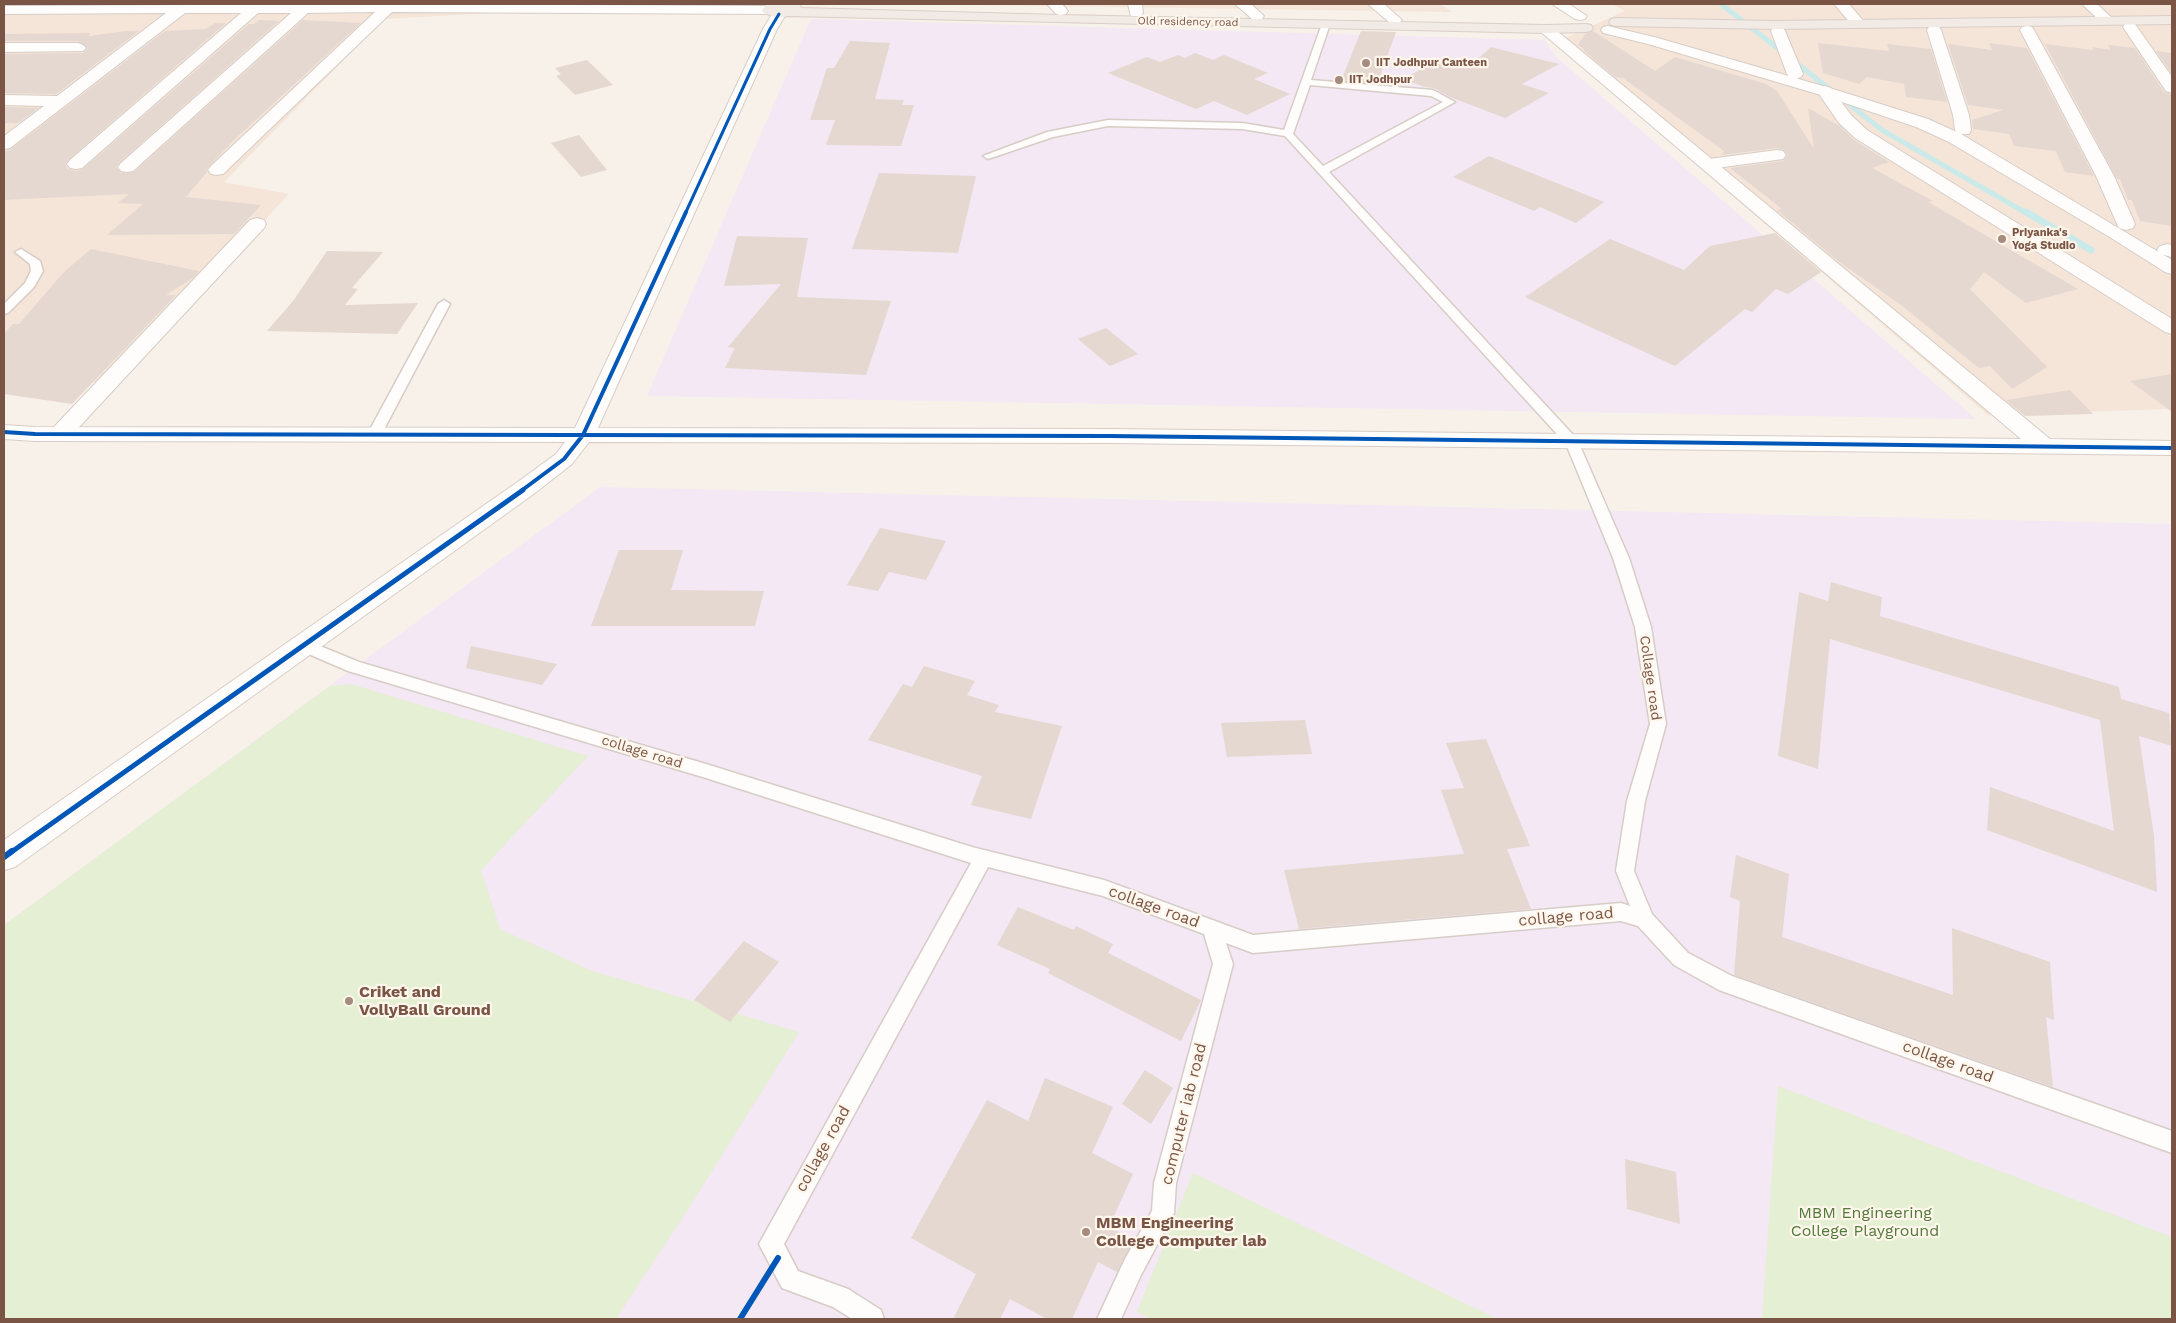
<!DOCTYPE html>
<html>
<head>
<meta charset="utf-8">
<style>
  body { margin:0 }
  #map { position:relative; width:2176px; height:1323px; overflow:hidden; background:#f8f1ea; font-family:"Work Sans",sans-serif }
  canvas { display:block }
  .frame { position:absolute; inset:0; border:5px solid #7a5546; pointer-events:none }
</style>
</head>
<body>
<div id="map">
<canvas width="2176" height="1323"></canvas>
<div class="frame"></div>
</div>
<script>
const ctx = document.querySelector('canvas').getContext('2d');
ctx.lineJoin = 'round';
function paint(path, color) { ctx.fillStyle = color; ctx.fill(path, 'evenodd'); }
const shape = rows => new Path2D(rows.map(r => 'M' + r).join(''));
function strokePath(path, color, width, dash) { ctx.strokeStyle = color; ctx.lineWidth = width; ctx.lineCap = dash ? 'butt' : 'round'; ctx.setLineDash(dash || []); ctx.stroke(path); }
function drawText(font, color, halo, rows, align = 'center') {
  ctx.font = font + ' "Work Sans",sans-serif'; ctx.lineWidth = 4.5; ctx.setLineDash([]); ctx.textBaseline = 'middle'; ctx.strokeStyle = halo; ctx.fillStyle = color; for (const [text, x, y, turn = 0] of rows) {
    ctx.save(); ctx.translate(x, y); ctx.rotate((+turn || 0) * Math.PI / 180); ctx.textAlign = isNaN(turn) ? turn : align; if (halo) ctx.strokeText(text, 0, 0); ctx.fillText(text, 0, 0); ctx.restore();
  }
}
const residential = shape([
  [4,4,653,4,384,19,224,182,289,194,113,383,4,379],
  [910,4,1440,4,1452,12],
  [1612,4,2172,4,2172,409,1988,415,1554,43,1625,11]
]);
const education = shape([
  [811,19,1545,40,1555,56,1976,419,647,396],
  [600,487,2172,524,2172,1319,4,1319,4,925]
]);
const green = shape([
  [351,684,588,756,481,870,500,929,592,971,799,1032,685,1214,616,1319,4,1319,4,925,330,686],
  [1778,1086,2172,1237,2172,1319,1762,1319],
  [1193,1173,1498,1319,1151,1319,1137,1312]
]);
const streamFar1 = shape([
  [1721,4,1882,130,2028,214]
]);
const stream = shape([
  [2026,212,2091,250]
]);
const building = shape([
  [259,20,279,21,120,162,116,167,121,173,134,172,303,20,361,23,236,138,210,165,206,170,207,172,186,197,261,205,234,234,107,235,143,204,118,203,129,194,4,200,4,152,11,149,165,31,206,29,215,23,226,23,69,159,65,164,68,169,76,171,83,169,249,24,254,24],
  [126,31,139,31,56,94,4,93,4,54,83,53,88,48,78,41,4,41,4,34,90,33,89,36],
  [1361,31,1396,32,1377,84,1341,81],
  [1593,31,1655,71,1675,57,1766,84,1777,91,1814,149,1808,108,1841,127,1854,140,1889,162,1872,168,1933,201,1928,202,2078,289,2026,303,1984,272,1970,289,2047,367,2012,389,1990,366,1979,368,1901,305,1838,261,1777,210,1782,209,1730,168,1783,161,1788,155,1784,150,1777,148,1722,155,1724,151,1623,78,1615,77,1583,50,1585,50,1578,45,1585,34],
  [850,41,890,43,875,99,904,100,902,105,914,105,901,146,826,145,835,120,810,120,827,68,834,68],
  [1818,43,1889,51,1887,44,1931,49,1947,102,1906,97,1904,84,1867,77,1859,84,1823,73],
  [1989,43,2027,48,2094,176,2065,172,2056,151,2014,146,2009,134,1973,129,1972,120,2003,110,1968,105,1948,44,1992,50],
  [2045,44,2093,50,2092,47,2111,50,2108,45,2135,48,2164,92,2172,95,2172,226,2140,221,2132,200,2128,200,2120,179,2117,179],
  [1491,47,1559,64,1522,84,1549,93,1505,118,1450,97,1434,88,1425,87,1402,79,1436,62,1451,67,1463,62,1471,65],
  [2156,51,2172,53,2172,74],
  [1195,53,1213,60,1224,55,1268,73,1254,79,1290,94,1247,115,1214,101,1196,109,1108,73,1147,57,1160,62,1178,55,1185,58],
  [587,60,613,85,575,95,556,76,561,74,555,68],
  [4,107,39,108,18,123,4,123],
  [579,135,607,170,581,177,551,143],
  [1489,156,1604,202,1576,223,1540,207,1534,211,1453,177],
  [879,173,976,176,958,253,852,249],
  [1775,233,1821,272,1788,294,1776,289,1752,312,1745,309,1675,366,1525,297,1610,239,1684,270,1710,246],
  [737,236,808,238,797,297,891,301,866,375,725,368,735,348,728,347,781,284,724,286],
  [91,249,199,271,193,278,166,295,176,295,72,404,4,394,4,334,13,324,19,324,64,272],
  [327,251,383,252,352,288,358,289,345,305,418,303,397,334,267,331,293,301],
  [1106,328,1138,354,1110,366,1078,339],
  [2172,374,2172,412,2130,381],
  [2070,390,2093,414,2025,416,2006,400],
  [880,528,946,541,926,580,889,572,878,591,847,585],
  [619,550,683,550,671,590,764,591,755,626,591,626],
  [1831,582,1882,597,1880,616,2119,687,2121,699,2169,713,2172,746,2139,736,2154,836,2157,892,1987,830,1990,787,2114,831,2100,720,1830,639,1818,769,1778,756,1799,592,1828,601],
  [471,646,557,664,542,685,466,668],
  [924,666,975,681,967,695,999,705,995,712,1062,726,1031,819,971,805,982,776,868,740,903,684,912,687],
  [1305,720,1312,754,1227,757,1221,723],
  [1486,739,1530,846,1507,849,1531,909,1299,929,1284,870,1464,854,1441,790,1464,788,1446,743],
  [1736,855,1789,874,1782,937,1953,995,1952,928,2050,962,2054,1020,2046,1017,2053,1087,1734,975,1740,901,1730,897],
  [1018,907,1074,930,1076,926,1113,944,1108,953,1201,1000,1181,1041,1048,973,1050,969,997,945],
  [744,941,779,962,730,1022,694,1000],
  [1145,1070,1173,1088,1151,1124,1122,1104],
  [1045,1078,1113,1107,1092,1153,1133,1174,1109,1227,1134,1240,1117,1272,1098,1262,1072,1319,1047,1319,1010,1299,1000,1319,953,1319,976,1274,911,1238,987,1100,1028,1121],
  [1625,1159,1676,1172,1680,1224,1627,1209]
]);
const service = shape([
  [1326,21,1330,24,1311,80,1433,90,1455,102,1329,172,1577,439,1629,558,1651,627,1666,724,1645,801,1634,871,1652,914,1688,953,1732,976,2172,1131,2172,1153,1719,990,1674,965,1638,926,1621,921,1253,953,1226,943,1233,964,1176,1183,1174,1213,1141,1275,1121,1319,1097,1319,1125,1259,1152,1211,1154,1183,1213,964,1204,934,1103,896,988,867,784,1244,798,1271,848,1289,881,1310,884,1319,852,1319,833,1307,782,1288,759,1244,971,863,706,778,348,671,297,649,295,645,297,641,303,639,359,662,706,764,972,847,1104,880,1253,935,1621,903,1630,906,1616,871,1627,801,1650,724,1635,627,1613,558,1566,444,1285,136,1242,129,1108,126,1053,137,988,159,983,156,1047,132,1108,120,1242,123,1284,130,1322,24,1326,21],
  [1310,85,1431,96,1443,102,1323,166,1293,134,1310,85],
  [21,249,40,261,43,271,34,287,8,313,4,314,4,304,25,283,31,271,30,264,15,252,21,249],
  [444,300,450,304,381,435,379,438,369,438,367,435,438,304,444,300]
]);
const minor = shape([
  [378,4,769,6,774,7,776,10,774,13,769,14,392,12,223,174,217,175,211,174,208,170,211,166,375,12,308,13,133,171,127,172,121,171,118,167,121,163,291,13,258,13,82,168,76,169,70,168,67,164,70,160,241,13,185,13,10,148,4,149,4,136,44,106,4,105,4,95,57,96,166,13,4,14,4,6,378,4],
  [1047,4,1062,4,1068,11,1066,14,1061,15,1056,14,1047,4],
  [1128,4,1142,4,1143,13,1141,16,1131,16,1128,4],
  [1235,4,1251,4,1264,16,1262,19,1252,19,1235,4],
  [1368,4,1384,4,1402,20,1400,23,1395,24,1390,23,1368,4],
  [1834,4,1849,4,1865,23,1863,26,1858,27,1853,26,1834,4],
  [2082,4,2097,4,2114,20,2112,23,2107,24,2102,23,2082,4],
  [2130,23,2135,24,2172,77,2172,93,2166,91,2123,27,2125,24,2130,23],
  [1934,26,1939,27,1941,30,1969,115,1971,130,1969,134,1957,134,1955,130,1953,115,1927,30,1929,27,1934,26],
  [2027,26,2032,27,2034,30,2114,176,2135,224,2133,228,2126,230,2119,228,2117,224,2096,176,2020,30,2022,27,2027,26],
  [1778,27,1783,28,1785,31,1803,74,1801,77,1795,79,1789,77,1787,74,1771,31,1773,28,1778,27],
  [78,43,83,45,86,48,83,51,4,52,4,43,78,43],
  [1825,86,1831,88,1851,115,1867,130,2172,319,2172,334,2165,332,1855,138,1839,123,1817,91,1819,88,1825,86],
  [1777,150,1783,151,1786,155,1783,159,1709,169,1703,168,1700,164,1703,160,1709,159,1777,150],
  [257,218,264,220,266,224,264,228,68,439,60,441,52,439,49,434,52,429,250,220,257,218],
  [2167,244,2172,245,2172,257,2160,254,2157,250,2160,246,2167,244]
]);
const tertiary = shape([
  [1552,4,1569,4,1587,16,1585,19,1580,20,1575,19,1552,4],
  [779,10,784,11,786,14,777,29,598,428,1109,429,2021,439,1541,32,1539,29,1541,26,1546,25,1551,26,2050,439,2172,441,2172,455,1109,443,589,442,572,464,535,493,15,867,4,870,4,840,519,481,556,454,565,442,35,441,4,439,4,425,35,427,575,428,763,29,774,11,779,10],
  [1608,26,1658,38,1833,89,1928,119,1961,134,2172,260,2172,274,2165,272,2108,236,1949,142,1916,127,1821,95,1648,44,1603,33,1601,30,1603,27,1608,26]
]);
const trunk = shape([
  [767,4,800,4,801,8,1060,15,1546,25,1586,24,1591,25,1593,28,1591,31,1586,32,1546,33,788,16,779,18,764,13,762,10,767,4],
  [2172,16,2172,24,1775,29,1616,26,1611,25,1609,22,1611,19,1616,18,1775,21,2172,16]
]);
const cyclewayFar3 = shape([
  [685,214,770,29,779,14]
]);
const cyclewayFar2 = shape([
  [4,432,35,434,1109,436,2172,448],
  [521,491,564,459,583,435,686,212]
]);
const cyclewayFar1 = shape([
  [10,853,523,490]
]);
const cycleway = shape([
  [4,857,12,851],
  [740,1319,778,1258]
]);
const markers = [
  [1366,63,5,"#a68c7f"],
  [1339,80,5,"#a68c7f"],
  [2002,239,5,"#a68c7f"],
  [349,1001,5,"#a68c7f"],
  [1086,1232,5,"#a68c7f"]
];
const farStreetnames = [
  ["Old residency road",1188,22,1]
];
const farPoinames = [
  ["IIT Jodhpur Canteen",1376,63],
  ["IIT Jodhpur",1349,80],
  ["Priyanka's",2012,233],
  ["Yoga Studio",2012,246]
];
const streetNames = [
  ["Collage road",1650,678,82],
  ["collage road",642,752,17]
];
const nearStreetnames = [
  ["collage road",1154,907,20],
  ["collage road",1566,917,-5],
  ["collage road",1948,1062,20],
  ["computer iab road",1184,1114,-76],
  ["collage road",823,1149,-61]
];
const nearPoinames = [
  ["Criket and",359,992],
  ["VollyBall Ground",359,1010],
  ["MBM Engineering",1096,1223],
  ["College Computer lab",1096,1241]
];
const nearParknames = [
  ["MBM Engineering",1865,1213],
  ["College Playground",1865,1231]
];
paint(residential, '#f4e5d8');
paint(education, '#f3e8f3');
paint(green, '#e5efd3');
strokePath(streamFar1, '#caeaea', 5);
strokePath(stream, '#caeaea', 7);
paint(building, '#e5d8d1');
strokePath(service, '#d7cdc6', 3);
strokePath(minor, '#d7cdc6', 2);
strokePath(tertiary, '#d7cdc6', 2);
strokePath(trunk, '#dacec8', 2);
paint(service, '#fefdfc');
paint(minor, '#fefdfc');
paint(tertiary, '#fefdfc');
paint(trunk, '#f2eae4');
strokePath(cyclewayFar3, '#0057b8', 3);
strokePath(cyclewayFar2, '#0057b8', 4);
strokePath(cyclewayFar1, '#0057b8', 5);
strokePath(cycleway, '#0057b8', 6);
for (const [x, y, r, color] of markers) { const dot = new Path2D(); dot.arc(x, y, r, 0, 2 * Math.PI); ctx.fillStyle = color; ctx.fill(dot); strokePath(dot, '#fff6ec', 2); }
drawText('11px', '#7a5546', '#fff6ec', farStreetnames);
drawText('bold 11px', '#7a5546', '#fff6ec', farPoinames, 'left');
drawText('14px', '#7a5546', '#fff6ec', streetNames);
drawText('16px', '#7a5546', '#fff6ec', nearStreetnames);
drawText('bold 16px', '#7a5546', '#fff6ec', nearPoinames, 'left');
drawText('16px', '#527a3b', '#fff6ec', nearParknames);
</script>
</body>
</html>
